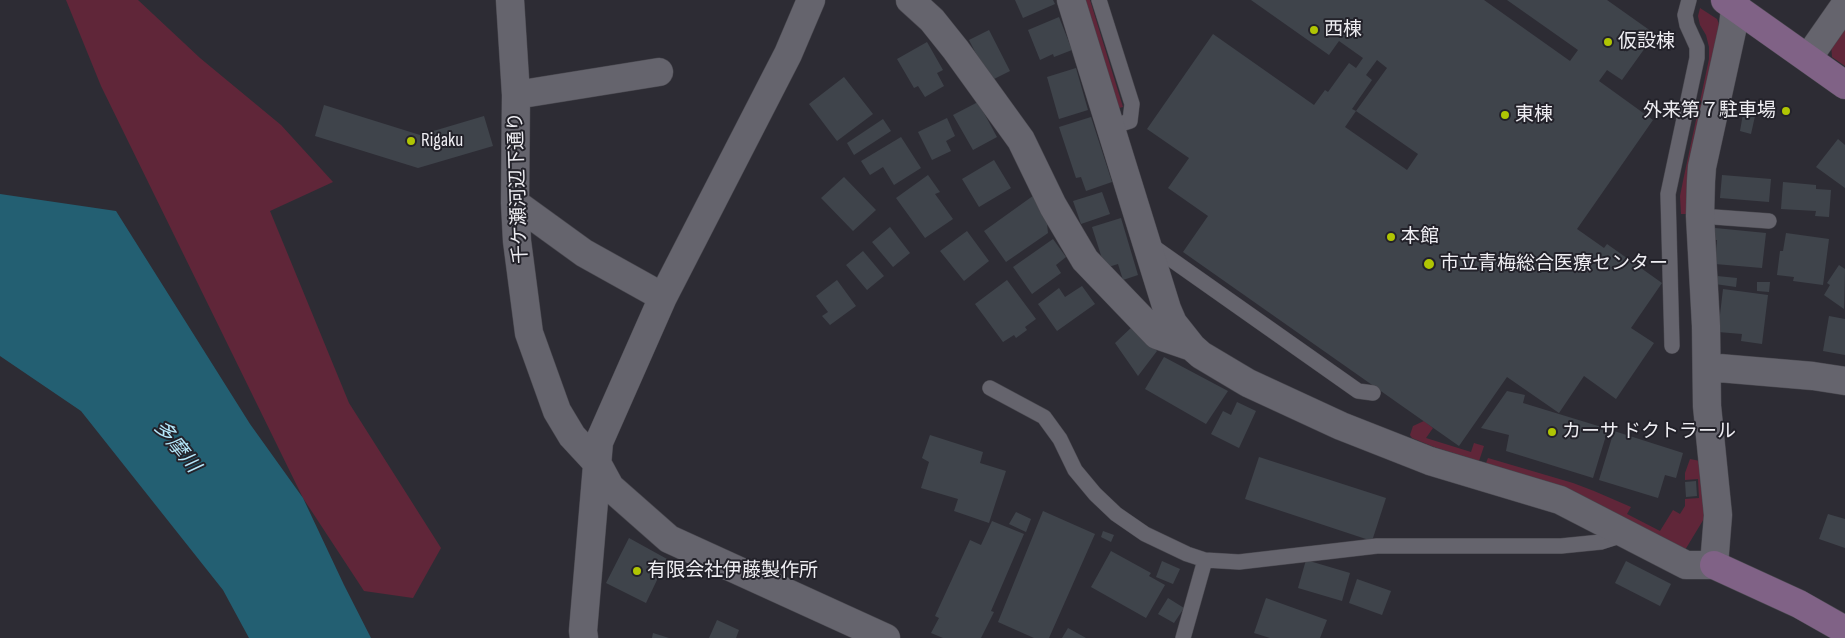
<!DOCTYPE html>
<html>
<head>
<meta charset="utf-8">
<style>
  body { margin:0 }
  canvas { display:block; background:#2d2c34 }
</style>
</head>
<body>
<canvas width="1845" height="638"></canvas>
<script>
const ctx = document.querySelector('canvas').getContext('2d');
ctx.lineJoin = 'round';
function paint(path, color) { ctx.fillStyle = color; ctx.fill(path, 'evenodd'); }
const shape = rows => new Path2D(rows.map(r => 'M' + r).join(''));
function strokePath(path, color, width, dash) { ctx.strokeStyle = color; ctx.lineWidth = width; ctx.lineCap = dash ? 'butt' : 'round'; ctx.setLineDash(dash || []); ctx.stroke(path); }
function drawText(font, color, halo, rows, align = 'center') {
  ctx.font = font + ' "Sofia Sans Condensed","Noto Sans JP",sans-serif'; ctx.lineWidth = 4; ctx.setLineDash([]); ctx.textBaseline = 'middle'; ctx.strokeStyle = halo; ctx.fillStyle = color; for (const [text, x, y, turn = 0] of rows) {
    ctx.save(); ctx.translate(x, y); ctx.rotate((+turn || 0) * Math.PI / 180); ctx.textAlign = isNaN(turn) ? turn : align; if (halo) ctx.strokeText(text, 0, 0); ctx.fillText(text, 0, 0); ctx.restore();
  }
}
const green = shape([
  [66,0,138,0,200,58,281,125,333,182,270,211,349,403,441,548,413,598,364,591,303,498,101,86],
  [1085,0,1090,0,1123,107,1119,108],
  [1700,8,1717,19,1719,24,1690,168,1688,214,1681,214,1680,196,1683,181,1709,59,1709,47,1706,35,1700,25,1698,16],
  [1845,25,1845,66,1832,57,1831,44],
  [1424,421,1433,428,1426,438,1471,452,1474,443,1484,446,1479,461,1434,447,1412,438,1410,435,1413,426],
  [1488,458,1573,483,1594,491,1631,507,1627,514,1660,531,1673,510,1680,514,1685,506,1685,499,1699,498,1698,479,1685,480,1685,473,1690,459,1700,461,1705,517,1685,550,1564,487,1486,463]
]);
const water = shape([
  [0,194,116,211,250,424,303,498,344,585,371,638,249,638,223,590,81,411,0,356]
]);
const building = shape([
  [1015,0,1053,0,1055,4,1023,18],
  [1251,0,1484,0,1570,61,1578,50,1507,0,1607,0,1655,34,1622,80,1607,70,1599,81,1653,120,1577,229,1604,248,1607,244,1662,283,1631,328,1654,343,1616,399,1584,376,1559,413,1507,377,1459,446,1183,252,1208,216,1168,188,1189,158,1147,129,1213,34,1314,105,1325,90,1328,92,1349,63,1356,68,1363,58,1339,41,1329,55],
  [1377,60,1387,68,1356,111,1352,109,1372,80,1366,75],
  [1356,111,1418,154,1407,170,1345,127],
  [1059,17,1072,50,1054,57,1053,54,1040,60,1028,30],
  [989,30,1010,71,990,81,969,40],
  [927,42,943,70,937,73,944,86,925,97,918,86,914,88,897,59],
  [1076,68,1088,110,1059,119,1047,77],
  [844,77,873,114,837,141,809,104],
  [978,102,997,137,973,150,953,115],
  [324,105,420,135,484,116,493,146,418,168,315,136],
  [1743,114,1755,116,1751,134,1740,131],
  [1091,117,1112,182,1086,191,1081,177,1076,178,1059,127],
  [947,118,955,136,946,141,951,151,932,160,918,132],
  [883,119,891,131,854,155,847,143],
  [901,137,921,168,894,185,883,167,870,175,861,161],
  [1838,139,1845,145,1845,188,1816,167],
  [994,160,1011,188,979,207,962,179],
  [928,175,940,192,935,194,953,219,925,238,896,198],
  [1722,175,1771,179,1769,202,1720,198],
  [844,177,876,210,853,231,821,198],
  [1783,182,1816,185,1816,189,1831,190,1829,217,1815,216,1816,211,1781,209],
  [1102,192,1110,214,1081,224,1073,201],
  [1037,193,1045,205,1048,233,1006,262,984,231],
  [1121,218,1138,275,1123,280,1118,264,1105,268,1092,227],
  [890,227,910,253,893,267,872,242],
  [1715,228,1766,233,1762,268,1715,264,1717,240,1714,240],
  [967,231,989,261,964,281,940,251],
  [1786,233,1829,239,1823,285,1793,281,1794,277,1777,275,1780,251,1783,251],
  [1053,239,1066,257,1056,265,1061,273,1032,294,1013,267],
  [863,251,884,276,867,290,846,265],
  [1839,265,1845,269,1844,309,1824,295,1830,285,1827,283],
  [1717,276,1737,278,1736,287,1715,284],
  [837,280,856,306,830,325,822,316,828,312,816,296],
  [1007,280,1036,319,1025,327,1027,330,1016,338,1014,335,1003,342,975,304],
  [1757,282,1770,282,1769,292,1757,291],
  [1082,286,1095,304,1057,331,1038,304,1059,288,1065,297],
  [1723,289,1768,295,1762,344,1741,341,1742,334,1718,332],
  [1829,316,1845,319,1845,355,1823,351],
  [1134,325,1157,351,1138,376,1115,343],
  [1164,357,1228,391,1206,424,1145,389],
  [1507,391,1525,395,1523,403,1608,429,1593,478,1506,451,1509,435,1481,428],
  [1237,402,1256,411,1239,448,1211,434,1223,411,1231,415],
  [1614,431,1683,453,1676,478,1665,475,1658,498,1599,480],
  [930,435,983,452,980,463,1006,471,989,523,954,511,958,499,921,488,929,462,922,458],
  [1259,457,1386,498,1372,541,1245,499],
  [1696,481,1697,496,1686,497,1685,482],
  [1043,511,1095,534,1049,638,1034,638,998,622],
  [1016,512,1031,519,1026,532,1009,524],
  [1828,514,1845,519,1845,548,1819,539],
  [992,521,1024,534,991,611,994,612,981,638,943,638,931,633,939,618,935,616,970,540,981,545],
  [1103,531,1114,535,1111,542,1101,537],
  [629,538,667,559,646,603,606,583],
  [1111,551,1151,573,1149,576,1165,585,1146,618,1091,587],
  [1306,560,1350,573,1342,601,1298,588],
  [1162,561,1180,569,1173,584,1156,577],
  [1626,561,1671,584,1660,606,1615,583],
  [1357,579,1391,591,1382,615,1349,603],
  [1168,598,1184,608,1174,623,1158,614],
  [1266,598,1327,620,1320,638,1270,638,1254,633],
  [717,620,739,630,736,638,709,638],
  [1068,628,1086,638,1062,638],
  [653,633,669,638,652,638]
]);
const lane = shape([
  [1099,0,1132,104,1130,121,1111,127],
  [1700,216,1769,221],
  [1148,243,1358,391,1373,393],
  [1672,346,1668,194,1697,58,1697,47,1687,25,1685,15,1689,0],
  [990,388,1044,417,1060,439,1075,470,1095,494,1116,514,1145,534,1187,554,1205,560,1183,638],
  [1205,560,1239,562,1377,546,1561,546,1601,542,1626,534]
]);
const street = shape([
  [510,0,516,95,515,203,517,241,529,333,557,411,572,436,597,463,610,487,669,539,886,638],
  [910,0,932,20,956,50,1021,140,1053,206,1085,260,1157,335,1192,347],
  [1071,0,1167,309,1173,323,1192,347,1201,355,1248,383,1341,426,1430,461,1560,500,1686,565,1714,565,1718,515,1707,406,1706,326,1700,216,1701,181,1702,167,1733,26,1736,0],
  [1808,58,1845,5],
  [516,95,659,72],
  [515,203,584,253,663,297],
  [1707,367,1813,376,1845,381],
  [584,638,583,631,599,442,663,297,788,54,811,0]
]);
const secondary = shape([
  [1725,0,1845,85],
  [1714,565,1799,604,1845,630]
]);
const markers = [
  [1314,30,5,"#b0c503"],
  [1608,42,5,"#b0c503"],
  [1786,111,5,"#b0c503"],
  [1505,115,5,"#b0c503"],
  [411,141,5,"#b0c503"],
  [1391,237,5,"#b0c503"],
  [1429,264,6,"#b0c503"],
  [1552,432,5,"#b0c503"],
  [637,571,5,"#b0c503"]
];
const poiNames = [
  ["西棟",1324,30],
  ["仮設棟",1618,42],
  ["外来第７駐車場",1776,111,"right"],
  ["東棟",1515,115],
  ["Rigaku",421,141],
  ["本館",1401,237],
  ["市立青梅総合医療センター",1440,264],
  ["カーサ ドクトラール",1562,432],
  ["有限会社伊藤製作所",647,571]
];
const streetNames = [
  ["千ケ瀬河辺下通り",519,188,-92]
];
const waterNames = [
  ["多摩川",176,447,51]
];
paint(green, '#602639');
paint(water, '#235f72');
paint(building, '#3f444b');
strokePath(lane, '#49484f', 16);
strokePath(street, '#49484f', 29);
strokePath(secondary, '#49484f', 29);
strokePath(lane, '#65646d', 15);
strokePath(street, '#65646d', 28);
strokePath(secondary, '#806286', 28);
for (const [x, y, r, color] of markers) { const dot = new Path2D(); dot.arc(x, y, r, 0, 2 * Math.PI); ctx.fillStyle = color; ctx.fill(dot); strokePath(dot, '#23222a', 2); }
drawText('19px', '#eeedf2', '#23222a', poiNames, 'left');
drawText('19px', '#eeedf2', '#23222a', streetNames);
drawText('italic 20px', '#b6e8fb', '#23222a', waterNames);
</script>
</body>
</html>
